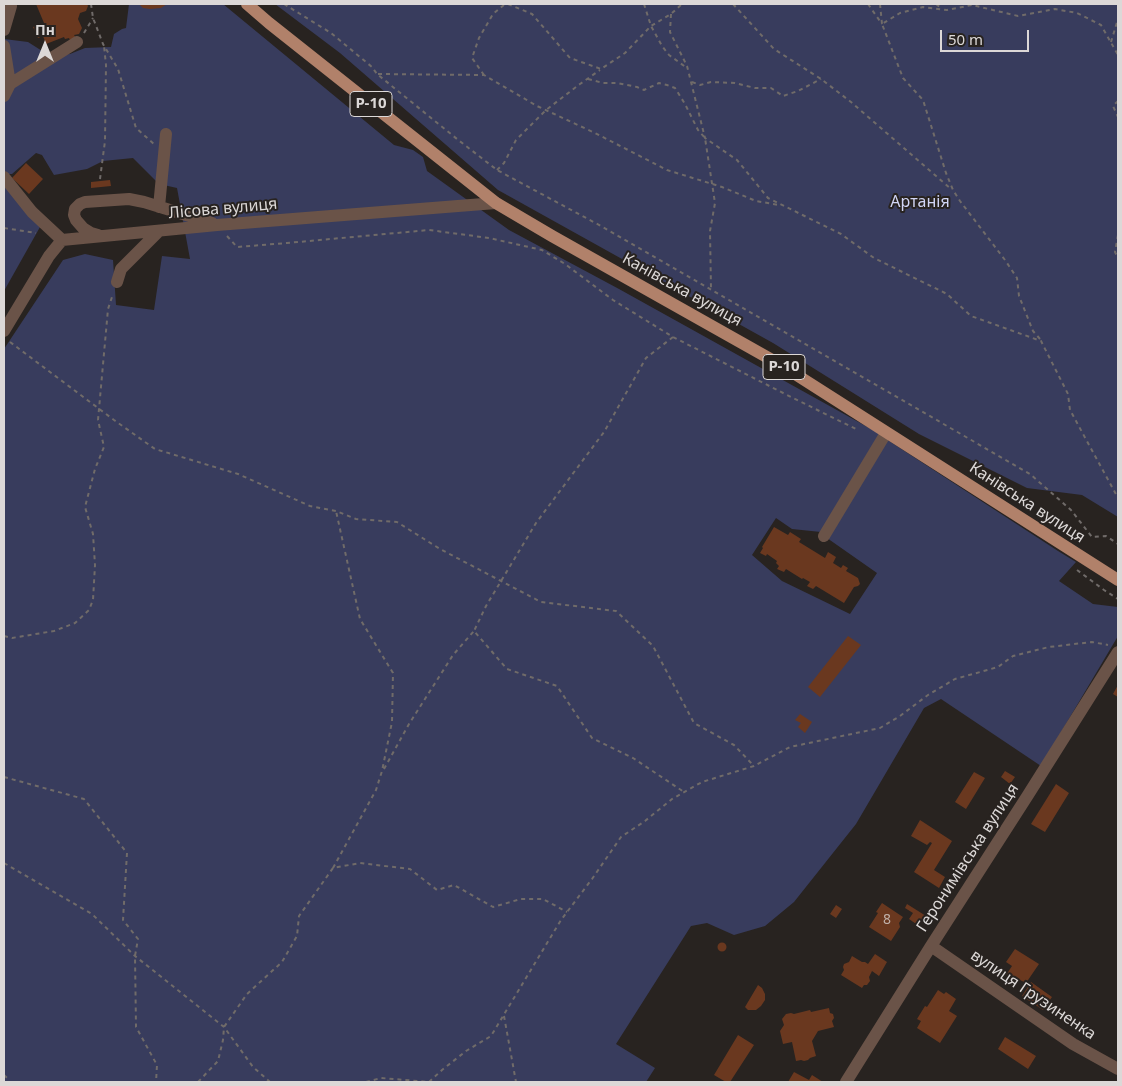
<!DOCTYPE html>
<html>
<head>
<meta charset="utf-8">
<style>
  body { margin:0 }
  #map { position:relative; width:1122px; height:1086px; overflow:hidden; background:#282320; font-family:"Noto Sans",sans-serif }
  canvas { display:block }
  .frame { position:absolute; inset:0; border:5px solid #dcd8d7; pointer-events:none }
  .north { position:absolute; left:20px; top:20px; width:50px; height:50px; -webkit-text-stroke:4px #282320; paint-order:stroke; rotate:0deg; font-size:14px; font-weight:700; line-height:20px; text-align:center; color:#dcd8d7 }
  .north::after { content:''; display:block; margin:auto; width:18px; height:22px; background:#dcd8d7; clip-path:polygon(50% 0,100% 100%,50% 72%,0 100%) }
  .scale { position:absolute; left:940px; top:30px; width:89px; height:22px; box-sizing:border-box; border:2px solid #dcd8d7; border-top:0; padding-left:6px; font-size:15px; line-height:18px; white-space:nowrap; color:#dcd8d7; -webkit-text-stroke:4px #282320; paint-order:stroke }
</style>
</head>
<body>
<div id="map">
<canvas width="1122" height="1086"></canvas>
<div class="frame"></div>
<div class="north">Пн</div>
<div class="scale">50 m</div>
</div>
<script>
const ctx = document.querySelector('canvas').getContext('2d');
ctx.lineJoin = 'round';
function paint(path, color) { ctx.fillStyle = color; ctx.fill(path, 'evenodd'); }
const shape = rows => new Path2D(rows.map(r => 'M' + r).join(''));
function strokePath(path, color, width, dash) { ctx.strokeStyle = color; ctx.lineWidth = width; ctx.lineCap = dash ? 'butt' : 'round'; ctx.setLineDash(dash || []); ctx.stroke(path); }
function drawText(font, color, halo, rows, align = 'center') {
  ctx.font = font + ' "Noto Sans",sans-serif'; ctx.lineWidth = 4; ctx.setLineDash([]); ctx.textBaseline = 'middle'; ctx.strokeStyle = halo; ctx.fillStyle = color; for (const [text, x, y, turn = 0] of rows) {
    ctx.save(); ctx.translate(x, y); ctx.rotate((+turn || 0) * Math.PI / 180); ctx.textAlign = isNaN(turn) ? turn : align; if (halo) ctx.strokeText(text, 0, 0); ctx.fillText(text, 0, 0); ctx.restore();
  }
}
const green = shape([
  [129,4,223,4,394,145,413,150,423,157,427,171,509,230,619,289,880,434,821,532,792,529,776,518,752,555,782,581,850,614,877,573,827,538,886,439,1058,551,1076,562,1059,581,1093,604,1118,607,1118,636,1041,766,941,699,924,708,856,824,794,902,765,926,734,935,707,923,691,926,616,1044,655,1068,646,1082,4,1082,4,349,63,260,85,254,113,260,116,305,154,310,162,256,190,259,177,188,159,184,133,158,103,161,87,169,54,175,42,155,36,153,12,174,4,174,4,39,28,42,50,56,70,54,85,48,111,47,114,34,122,29,126,28],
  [275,4,1118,4,1118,517,1082,495,1027,488,919,434,773,343,498,190,340,53],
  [4,185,40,227,4,291]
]);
const building = shape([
  [36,4,87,4,88,6,86,11,80,13,78,19,82,28,79,34,74,35,76,38,70,40,69,38,65,39,64,37,46,44,43,36,38,38,33,27,44,23],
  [139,4,167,4,161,8,150,9,143,8],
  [26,163,43,179,29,194,12,178],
  [110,180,111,186,91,188,91,182],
  [774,527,788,535,790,532,801,539,799,542,825,558,828,552,836,557,833,563,841,568,843,565,848,568,846,571,858,578,860,584,858,586,854,587,844,603,816,586,813,589,807,586,810,582,803,578,802,579,786,569,784,572,777,569,779,566,776,563,777,561,767,554,766,556,760,553,763,548,762,547],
  [848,636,861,645,820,697,808,687],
  [1118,685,1118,697,1113,694],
  [800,714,812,722,805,733,798,727,801,723,795,720],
  [1005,771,1015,777,1010,784,1001,777],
  [974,772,985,778,966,809,955,802],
  [1056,784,1069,793,1045,832,1031,824],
  [920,820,952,841,934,870,945,877,939,888,914,872,932,843,930,842,927,845,911,836],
  [882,903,903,917,899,923,900,927,891,941,869,927,878,913,876,912],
  [907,904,926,916,919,926,909,919,913,913,905,908],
  [836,905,842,909,836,918,830,914],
  '717.5 947a4.5 4.5 0 1 1 9 0a4.5 4.5 0 1 1-9 0Z',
  [1015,949,1039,964,1026,983,1020,980,1018,983,1006,975,1012,966,1006,962],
  [875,954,887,962,879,976,872,971,869,977,870,981,867,985,864,985,862,988,841,975,844,970,843,967,844,964,849,962,852,956,862,962,865,962,868,964],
  [1031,982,1052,997,1043,1010,1022,996],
  [758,985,762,988,765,994,765,1000,761,1006,756,1010,748,1010,745,1007],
  [938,990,944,994,946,992,956,999,949,1011,957,1016,940,1043,917,1028,921,1021,917,1019,925,1006,927,1007],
  [829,1008,830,1013,833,1014,834,1018,832,1021,834,1027,818,1031,812,1041,816,1056,810,1058,808,1060,804,1061,801,1060,796,1061,792,1042,783,1044,780,1031,784,1025,782,1019,786,1014,791,1013,794,1014,810,1010,811,1012],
  [738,1035,754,1045,730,1082,726,1082,714,1075],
  [1005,1037,1036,1056,1028,1069,998,1049],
  [794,1072,809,1080,812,1075,823,1082,788,1082]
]);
const path = shape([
  [91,4,93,18,103,44,118,69,136,128,154,144],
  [284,4,331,33,372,67,377,74,457,139,497,170,601,226,1030,474,1071,510,1092,537,1106,536,1118,544],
  [508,4,532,14,570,58,601,69,625,53,651,26,671,14,682,4],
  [644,4,651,26,662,46,669,55,687,68],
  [733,4,774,49,821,79,851,102,951,189],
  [868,4,882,24],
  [880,4,882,24],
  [936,4,941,8],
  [671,14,670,32,687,66,705,138,737,160,768,198,841,234,874,258,947,294,971,316,1041,341,1068,394,1070,410,1118,498],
  [84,33,93,18],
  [1111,42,1118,19],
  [378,74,484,75,537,106,595,133,667,170,722,187,756,201,779,205],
  [484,75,472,58,479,38,493,14,505,4],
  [588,79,603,83,617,83,637,87,644,90,659,83,667,85,675,88,685,104,698,130,705,138,715,203,710,231,711,289],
  [692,82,700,85,711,82,735,83,755,88,771,88,783,96,798,91,821,79],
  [1118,101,1113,106,1118,117],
  [497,170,504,163,516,140,546,110,580,84,600,70],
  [100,179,105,141,106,65,104,46],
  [4,228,36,233],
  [1118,235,1115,252,1118,258],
  [227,236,237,247,287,243,429,230,489,238,542,250,565,264,613,300,673,337,791,397,858,430],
  [673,337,646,358,604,432,536,523,486,606,474,631,507,669,557,686,592,738,633,758,684,792],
  [1040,339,1033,331,1019,296,1017,278,1005,260,960,201,953,190,946,173,923,100,903,78,882,24,900,13,923,7,947,10,972,5,1018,16,1055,9,1077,13,1101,25,1118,55],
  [10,342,114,420,155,449,238,474,310,506,336,511,356,519,397,522,440,549,541,602,616,611,653,646,694,723,734,745,754,766],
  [1077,570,1104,590,1118,599],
  [4,636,12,638,54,631,75,623,89,610,93,600,95,565,93,534,85,507,95,469,104,447,98,420,108,309,113,294],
  [384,769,409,724,453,655,474,631],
  [4,777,84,799,127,853,123,920,138,939,135,956,136,1027,157,1065,156,1082],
  [4,863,92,914,135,956,224,1027,253,1067,270,1082],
  [333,868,376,790,382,771,392,722,393,673,360,619,336,511],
  [504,1016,516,1082],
  [4,1075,8,1079,9,1082],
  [198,1082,218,1061,223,1040,224,1027,247,994,282,962,297,936,299,916,333,868,360,863,410,869,437,890,454,885,493,907,521,899,543,899,567,912],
  [366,1082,381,1078,429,1082],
  [429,1082,442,1070,466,1051,491,1036,561,920,592,879,621,837,645,821,672,799,702,782,754,766,790,747,880,728,900,716,928,695,955,679,998,667,1013,656,1049,647,1092,642,1108,645]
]);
const minor = shape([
  [4,30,11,6,10,4],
  [4,46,10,84,4,96],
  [10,84,77,42],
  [4,177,32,212,62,240],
  [159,207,166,134],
  [98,235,91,233,83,228,76,220,74,215,75,209,80,204,85,202,129,199,144,202,212,223],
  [117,282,121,269,159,231],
  [4,331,49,256,62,240,217,225,496,203],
  [824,536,886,433],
  [931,946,1073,1044,1118,1069],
  [846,1082,931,946,1028,795,1118,652]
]);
const major = shape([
  [247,4,269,23,496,203,552,236,781,365,1118,580]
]);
const numberNames = [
  ["8",887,920]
];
const shields = [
  [371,104,42],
  [784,367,42]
];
const shieldNames = [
  ["Р-10",371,104],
  ["Р-10",784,367]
];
const parkNames = [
  ["Артанія",920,202]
];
const streetNames = [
  ["Лісова вулиця",223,209,-5],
  ["Канівська вулиця",682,290,29],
  ["Канівська вулиця",1027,503,33],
  ["Геронимівська вулиця",968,858,-57],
  ["вулиця Грузиненка",1033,995,34]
];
paint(green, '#383c5d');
paint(building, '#6a381f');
strokePath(path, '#706b69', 2, [4, 4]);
strokePath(minor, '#6a5348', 12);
strokePath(major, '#b1816a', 12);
drawText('14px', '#c0b0a9', null, numberNames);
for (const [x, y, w] of shields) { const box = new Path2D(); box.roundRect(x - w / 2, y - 12.5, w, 25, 4); ctx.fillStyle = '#282320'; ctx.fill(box); strokePath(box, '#dcd8d7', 1); }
drawText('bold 15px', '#dcd8d7', null, shieldNames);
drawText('16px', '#d1d5f5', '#282320', parkNames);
drawText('16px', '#dcd8d7', '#282320', streetNames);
</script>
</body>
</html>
